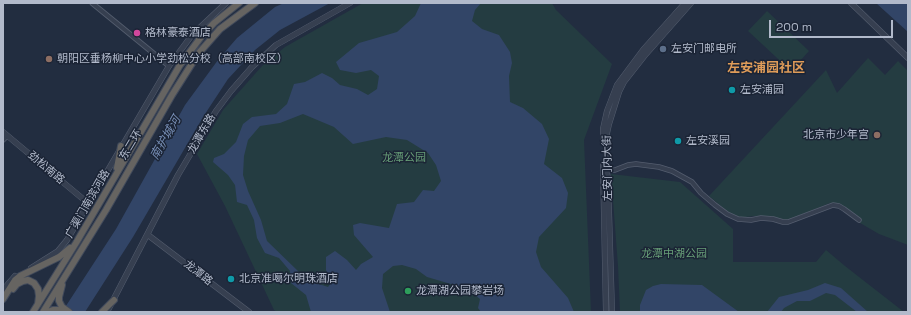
<!DOCTYPE html>
<html>
<head>
<meta charset="utf-8">
<style>
  body { margin:0 }
  #map { position:relative; width:911px; height:315px; overflow:hidden; background:#222d40; font-family:"Space Grotesk",sans-serif }
  canvas { display:block }
  .frame { position:absolute; inset:0; border:4px solid #b2bacb; pointer-events:none }
  .scale { position:absolute; left:769px; top:20px; width:124px; height:18px; box-sizing:border-box; border:2px solid #b2bacb; border-top:0; padding-left:5px; font-size:12px; line-height:14px; white-space:nowrap; color:#b2bacb; -webkit-text-stroke:3px #1b2435; paint-order:stroke }
</style>
</head>
<body>
<div id="map">
<canvas width="911" height="315"></canvas>
<div class="frame"></div>
<div class="scale">200 m</div>
</div>
<script>
const ctx = document.querySelector('canvas').getContext('2d');
ctx.lineJoin = 'round';
function paint(path, color) { ctx.fillStyle = color; ctx.fill(path, 'evenodd'); }
const shape = rows => new Path2D(rows.map(r => 'M' + r).join(''));
function strokePath(path, color, width, dash) { ctx.strokeStyle = color; ctx.lineWidth = width; ctx.lineCap = dash ? 'butt' : 'round'; ctx.setLineDash(dash || []); ctx.stroke(path); }
function drawText(font, color, halo, rows, align = 'center') {
  ctx.font = font + ' "Space Grotesk","Noto Sans SC",sans-serif'; ctx.lineWidth = 3; ctx.setLineDash([]); ctx.textBaseline = 'middle'; ctx.strokeStyle = halo; ctx.fillStyle = color; for (const [text, x, y, turn = 0] of rows) {
    ctx.save(); ctx.translate(x, y); ctx.rotate((+turn || 0) * Math.PI / 180); ctx.textAlign = isNaN(turn) ? turn : align; if (halo) ctx.strokeText(text, 0, 0); ctx.fillText(text, 0, 0); ctx.restore();
  }
}
const green = shape([
  [363,3,552,3,556,10,612,64,584,140,591,312,277,312,274,310,225,206,197,154,223,110,262,66,285,47],
  [767,11,809,51,791,71,748,31],
  [868,58,885,75,898,61,908,71,908,245,879,234,860,223,836,203,830,203,789,220,754,216,738,218,728,212,709,196,826,70,837,93],
  [611,174,680,182,733,229,733,262,816,262,826,250,845,266,904,312,620,312,618,266]
]);
const water = shape([
  [284,3,330,3,280,30,255,50,228,79,203,117,133,237,85,312,62,312,116,229,185,105,218,60,237,38,275,7],
  [421,3,481,3,475,10,472,21,482,29,499,35,510,52,512,63,509,76,510,102,523,108,542,124,549,139,544,164,562,178,568,193,566,208,539,237,536,252,541,267,568,298,574,312,481,312,478,308,480,299,468,289,427,277,416,269,402,265,393,266,383,274,382,288,390,312,311,312,306,295,291,283,290,271,279,258,265,253,257,238,254,220,247,205,237,202,235,185,228,175,213,162,214,158,224,154,236,142,243,124,252,117,276,114,287,104,294,84,305,82,322,73,332,78,340,85,357,89,368,95,377,89,379,76,371,70,356,73,340,70,336,62,359,43,397,32,415,16],
  [303,114,334,127,353,144,386,137,407,140,428,153,436,165,441,181,434,191,423,190,414,202,397,204,389,228,360,223,353,225,354,235,373,257,361,264,356,270,347,260,335,251,326,257,326,270,331,283,328,287,316,283,299,272,267,241,261,220,248,191,243,175,244,156,248,140,260,126,280,123],
  [876,3,908,3,908,32],
  [825,283,841,288,868,312,857,312,835,295,826,293,810,301,797,301,784,308,781,312,767,312,779,297,808,290],
  [661,284,702,285,739,312,640,312,640,305,646,290,653,286]
]);
const minor = shape([
  [92,3,169,66],
  [3,140,7,136],
  [604,171,615,170,628,165,636,164,659,167,672,171,692,182,701,193,715,205,727,214,738,219,751,220,761,218,773,219,783,222,788,222,833,205,839,206,844,209,859,220]
]);
const tertiary = shape([
  [851,3,908,58],
  [3,132,89,204],
  [603,141,603,129,607,111,617,85,643,50,685,3],
  [603,165,606,312],
  [148,235,249,312],
  [31,268,58,251,67,240,169,66,192,35,226,3],
  [3,290,15,276],
  [107,312,178,175,216,111,231,91,252,67,276,45,350,3],
  [612,312,608,179,606,167,607,133,609,124,619,92,624,82,646,54,691,3]
]);
const trunk = shape([
  [117,168,121,146],
  [62,285,59,297,59,301,62,307,69,312],
  [13,289,17,284,23,281,28,280,34,283,38,289,39,296,38,304],
  [3,299,15,280,20,276,59,257,70,248],
  [33,312,76,243,180,65,201,37,214,23,239,3],
  [43,312,106,210,172,95,198,54,220,29,255,3],
  [48,312,53,310,58,310,63,312],
  [102,312,114,300]
]);
const markers = [
  [137,33,4,"#d1479c"],
  [663,49,4,"#5c6f8a"],
  [49,59,4,"#8d6e63"],
  [732,90,4,"#0f9aa8"],
  [877,135,4,"#8d6e63"],
  [678,141,4,"#0f9aa8"],
  [231,279,4,"#0f9aa8"],
  [408,291,4,"#2e9e5b"]
];
const poiNames = [
  ["格林豪泰酒店",145,33],
  ["左安门邮电所",671,49],
  ["朝阳区垂杨柳中心小学劲松分校（高部南校区）",57,59],
  ["左安浦园",740,90],
  ["北京市少年宫",869,135,"right"],
  ["左安溪园",686,141],
  ["北京准噶尔明珠酒店",239,279],
  ["龙潭湖公园攀岩场",416,291]
];
const streetNames = [
  ["龙潭东路",202,134,-60],
  ["东二环",131,145,-59],
  ["劲松南路",46,168,40],
  ["左安门内大街",608,168,-91],
  ["广渠门南滨河路",88,204,-60],
  ["龙潭路",198,273,38]
];
const parkNames = [
  ["龙潭公园",404,158],
  ["龙潭中湖公园",674,254]
];
const waterNames = [
  ["南护城河",166,138,-60]
];
const quarterNames = [
  ["左安浦园社区",766,68]
];
paint(green, '#243c41');
paint(water, '#324567');
strokePath(minor, '#545d6e', 5.5);
strokePath(tertiary, '#545d6e', 6);
strokePath(trunk, '#414a5b', 8);
strokePath(minor, '#363f50', 4);
strokePath(tertiary, '#363f50', 5);
strokePath(trunk, '#666461', 6);
for (const [x, y, r, color] of markers) { const dot = new Path2D(); dot.arc(x, y, r, 0, 2 * Math.PI); ctx.fillStyle = color; ctx.fill(dot); strokePath(dot, '#1b2435', 1.5); }
drawText('11px', '#b2bacb', '#1b2435', poiNames, 'left');
drawText('11px', '#b2bacb', '#1b2435', streetNames);
drawText('11px', '#679e77', '#1b2435', parkNames);
drawText('italic 12px', '#778eb5', '#1b2435', waterNames);
drawText('bold 13px', '#df9c59', '#1b2435', quarterNames);
</script>
</body>
</html>
